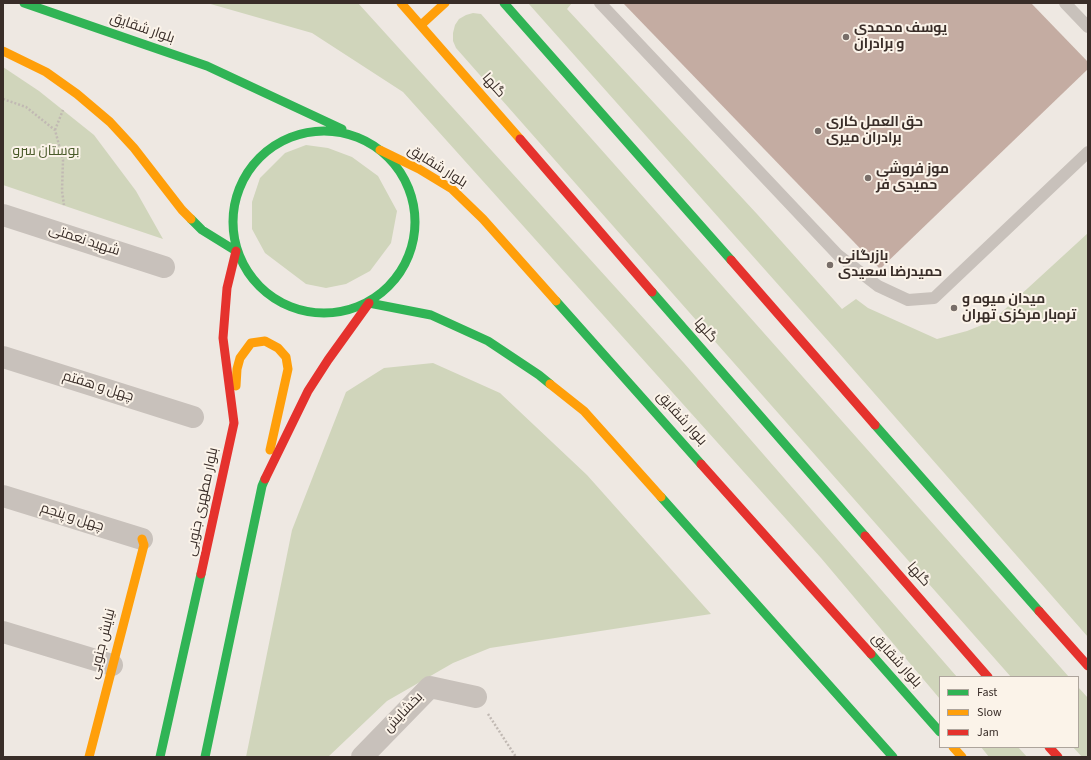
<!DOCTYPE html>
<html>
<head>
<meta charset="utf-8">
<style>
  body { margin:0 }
  #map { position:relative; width:1091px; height:760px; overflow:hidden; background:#eee8e2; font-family:"Source Sans 3",sans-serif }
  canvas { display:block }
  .frame { position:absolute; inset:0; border:4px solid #392d28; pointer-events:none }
  .legend { position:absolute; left:939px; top:676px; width:140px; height:72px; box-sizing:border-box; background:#fbf3e9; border:1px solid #ada49c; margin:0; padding:5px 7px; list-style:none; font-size:12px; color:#392d28 }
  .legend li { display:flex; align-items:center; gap:8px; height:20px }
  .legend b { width:20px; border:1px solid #ada49c }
</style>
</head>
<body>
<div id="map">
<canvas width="1091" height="760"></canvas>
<div class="frame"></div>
<ul class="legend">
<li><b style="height:5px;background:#30b455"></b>Fast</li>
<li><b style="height:5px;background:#ff9f0a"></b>Slow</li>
<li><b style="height:5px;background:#e5322d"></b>Jam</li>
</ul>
</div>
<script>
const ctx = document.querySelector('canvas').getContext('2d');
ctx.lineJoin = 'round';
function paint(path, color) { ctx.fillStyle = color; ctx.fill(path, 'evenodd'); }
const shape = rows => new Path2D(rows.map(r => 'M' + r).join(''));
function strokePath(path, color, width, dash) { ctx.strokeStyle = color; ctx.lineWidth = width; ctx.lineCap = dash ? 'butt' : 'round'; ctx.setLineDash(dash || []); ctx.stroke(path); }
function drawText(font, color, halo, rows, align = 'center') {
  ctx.font = font + ' "Source Sans 3",Cairo,sans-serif'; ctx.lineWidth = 4; ctx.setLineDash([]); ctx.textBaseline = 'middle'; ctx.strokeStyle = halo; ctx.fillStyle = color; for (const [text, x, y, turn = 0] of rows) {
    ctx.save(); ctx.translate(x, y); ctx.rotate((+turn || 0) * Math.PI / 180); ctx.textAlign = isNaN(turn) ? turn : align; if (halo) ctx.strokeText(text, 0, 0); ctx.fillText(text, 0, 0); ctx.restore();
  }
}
const green = shape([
  [207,3,358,3,684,363,957,677,940,677,940,699,821,558,403,92,312,33],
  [528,3,572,3,567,9,757,214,842,309,856,299,868,308,937,339,967,331,992,321,1088,233,1088,637,838,352],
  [473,13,481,14,1069,677,1011,677,456,48,453,41,453,33,455,25,459,19,466,15],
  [3,67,39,91,94,135,136,191,163,239,3,185],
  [306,145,328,148,352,157,378,176,397,211,391,243,370,271,346,284,326,288,306,284,265,253,252,229,252,202,260,178,285,153],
  [433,363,500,393,587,475,711,614,490,648,453,663,387,701,328,757,246,757,292,530,346,392,384,368],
  [1078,687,1088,698,1088,757,1082,757,1073,747,1078,747],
  [981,747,1018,747,1027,757,989,757]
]);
const building = shape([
  [623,3,1031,3,1088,62,1088,69,880,269]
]);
const path = shape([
  [3,99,26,107,55,130,63,160,62,191,64,205],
  [55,130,63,110],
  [488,714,516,757]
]);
const lane = shape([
  [600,3,838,255,878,286,908,300,934,298,1088,152],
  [1065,3,1088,27]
]);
const street = shape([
  [3,215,164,267],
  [3,357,193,417],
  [3,496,142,539],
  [3,632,112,665],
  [362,757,430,687,476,697]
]);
const fast = shape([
  [24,3,207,66,342,129],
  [504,3,731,260],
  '233 222a91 91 0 1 1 182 0a91 91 0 1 1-182 0Z',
  [191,219,202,230,236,251],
  [652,292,865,536],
  [556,301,701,464],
  [369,303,431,315,488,341,539,375,550,384],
  [875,425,1039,611],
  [661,497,893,757],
  [871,654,940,732],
  [160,757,201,574],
  [205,757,262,486,265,479]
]);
const slow = shape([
  [401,3,520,139],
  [421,25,445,3],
  [3,51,46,72,77,94,110,122,134,148,182,210,191,219],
  [380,150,419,169,452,189,483,219,556,301],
  [550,384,584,411,661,497],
  [236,386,237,369,240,358,251,343,265,341,278,348,286,357,288,369,270,450],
  [953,747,962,757],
  [89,757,144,545,142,539]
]);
const jam = shape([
  [520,139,652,292],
  [731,260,875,425],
  [701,464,871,654],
  [265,479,308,391,328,360,369,303],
  [865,536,988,677],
  [201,574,234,423,223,338,227,288,236,251],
  [1039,611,1088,666],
  [1049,747,1058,757]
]);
const markers = [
  [846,37,4,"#786e69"],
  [818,131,4,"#786e69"],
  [868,178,4,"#786e69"],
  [830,265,4,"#786e69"],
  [954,308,4,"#786e69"]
];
const streetNames = [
  ["بلوار شقایق",142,29,19],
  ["گلها",493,86,49],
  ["بلوار شقایق",437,167,32],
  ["شهید نعمتی",84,241,18],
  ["گلها",705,331,49],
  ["چهل و هفتم",98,387,17],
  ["بلوار شقایق",681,419,48],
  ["بلوار مطهری جنوبی",203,502,-78],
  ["چهل و پنجم",72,518,17],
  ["گلها",918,575,49],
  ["نیایش جنوبی",103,644,-76],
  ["بلوار شقایق",896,661,48],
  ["بخشایش",404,713,-46]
];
const poiNames = [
  ["یوسف محمدی",854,29],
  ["و برادران",854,45],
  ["حق العمل کاری",826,123],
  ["برادران میری",826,139],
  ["موز فروشی",876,170],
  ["حمیدی فر",876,186],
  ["بازرگانی",838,257],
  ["حمیدرضا سعیدی",838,273],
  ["میدان میوه و",962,300],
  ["تره‌بار مرکزی تهران",962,316]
];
const parkNames = [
  ["بوستان سرو",46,152]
];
paint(green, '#d0d5bb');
paint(building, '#c4aca2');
strokePath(path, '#c1b9b3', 2.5, [2, 2]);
strokePath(lane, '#c8c1bb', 12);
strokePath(street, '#c8c1bb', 22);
strokePath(fast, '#30b455', 9);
strokePath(slow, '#ff9f0a', 9);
strokePath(jam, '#e5322d', 9);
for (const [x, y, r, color] of markers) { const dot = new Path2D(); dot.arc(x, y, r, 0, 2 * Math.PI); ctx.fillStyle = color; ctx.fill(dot); strokePath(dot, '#fbf3e9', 1.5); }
drawText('14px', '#392d28', '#fbf3e9', streetNames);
drawText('bold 14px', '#392d28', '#fbf3e9', poiNames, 'left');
drawText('14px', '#495a29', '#fbf3e9', parkNames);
</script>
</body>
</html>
